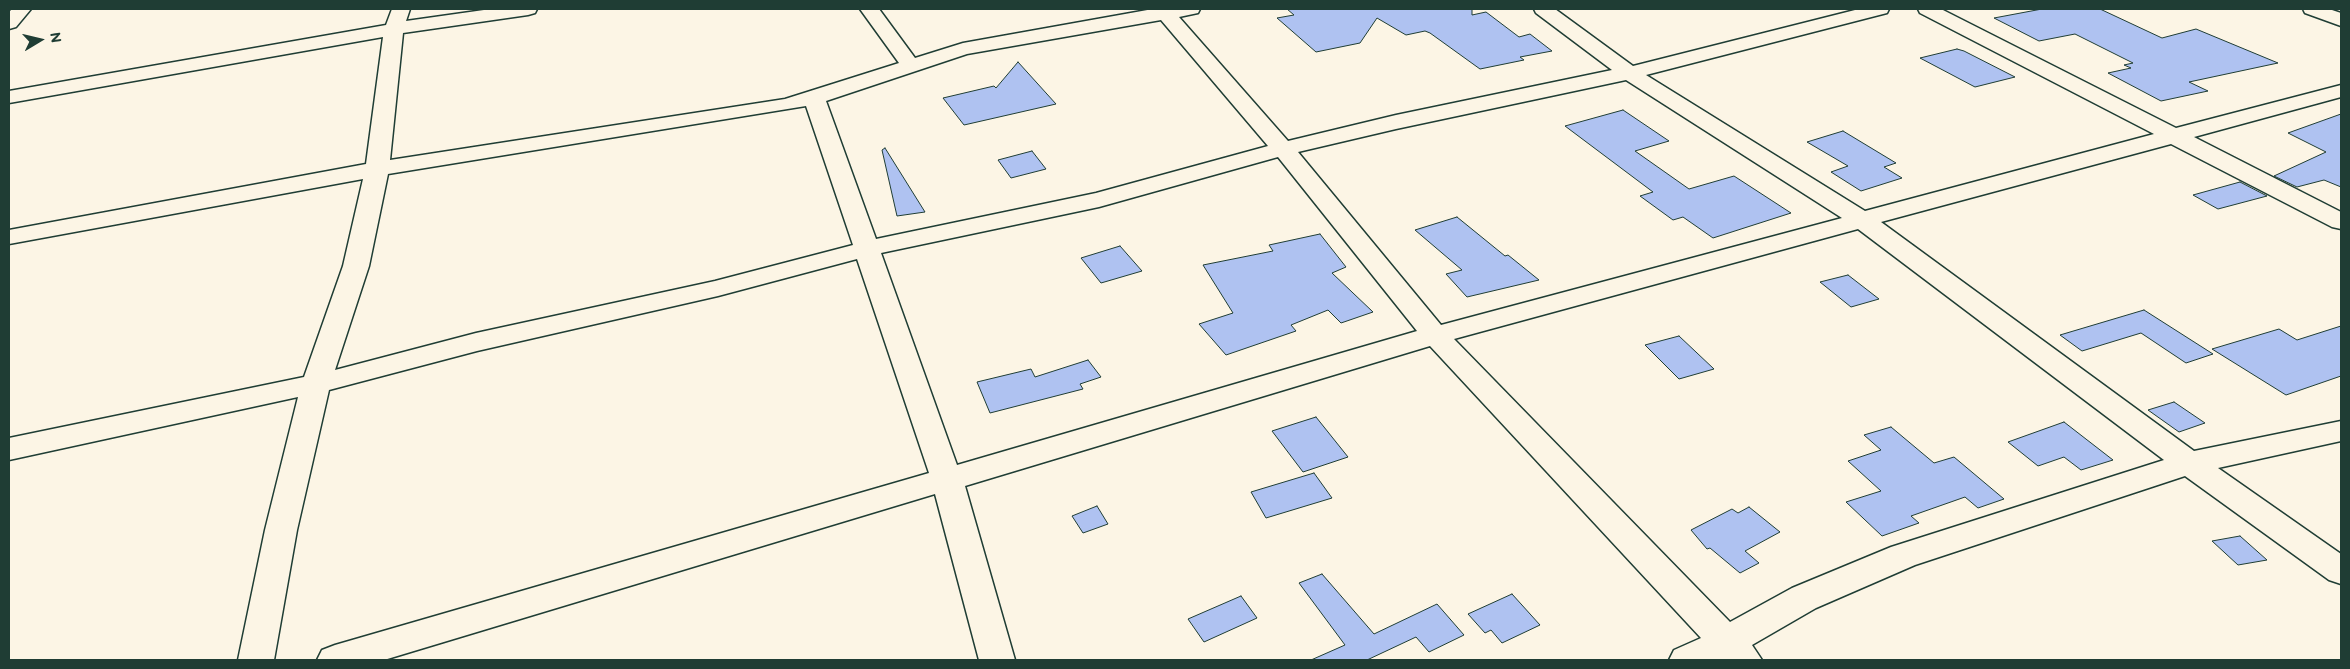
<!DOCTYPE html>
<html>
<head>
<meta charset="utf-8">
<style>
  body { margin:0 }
  #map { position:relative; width:2350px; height:669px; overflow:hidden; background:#fcf5e5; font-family:"Balsamiq Sans",sans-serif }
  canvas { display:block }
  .frame { position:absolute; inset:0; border:10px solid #1f3d34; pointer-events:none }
  .north { position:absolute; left:15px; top:15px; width:50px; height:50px; -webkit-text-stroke:4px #fcf5e5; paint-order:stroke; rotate:81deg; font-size:14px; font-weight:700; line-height:20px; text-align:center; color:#1f3d34 }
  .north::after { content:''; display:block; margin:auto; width:18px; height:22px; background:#1f3d34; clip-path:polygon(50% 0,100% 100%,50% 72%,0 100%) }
</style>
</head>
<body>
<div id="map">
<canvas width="2350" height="669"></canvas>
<div class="frame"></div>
<div class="north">N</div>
</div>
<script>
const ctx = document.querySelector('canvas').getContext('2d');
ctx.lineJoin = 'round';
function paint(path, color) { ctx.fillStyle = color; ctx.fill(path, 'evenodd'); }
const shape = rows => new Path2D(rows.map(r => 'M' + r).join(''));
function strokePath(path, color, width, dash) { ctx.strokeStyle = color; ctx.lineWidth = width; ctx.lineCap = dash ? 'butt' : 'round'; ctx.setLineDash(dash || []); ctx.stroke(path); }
const building = shape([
  [1287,9,1472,9,1472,15,1486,12,1519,37,1530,34,1552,51,1520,57,1524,60,1480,69,1430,33,1425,31,1406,35,1377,18,1360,43,1316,52,1277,18,1294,15,1287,9],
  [2042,9,2100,9,2162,38,2196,29,2278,63,2189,82,2208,91,2161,101,2108,73,2131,68,2124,65,2133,63,2075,34,2039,41,1994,18,2042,9],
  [1957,49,1964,51,2015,77,1975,87,1920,58,1957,49],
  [1018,62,1056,104,964,125,943,98,994,86,996,88,1018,62],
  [1623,110,1669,141,1635,151,1689,189,1734,176,1791,213,1713,238,1683,217,1673,220,1640,196,1653,192,1565,126,1623,110],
  [2341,114,2341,187,2324,180,2297,187,2274,176,2326,152,2288,133,2341,114],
  [1843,131,1896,163,1884,167,1902,178,1861,191,1831,172,1848,166,1807,142,1843,131],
  [885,148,925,212,897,216,882,150,885,148],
  [1032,151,1046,169,1011,178,998,160,1032,151],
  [2240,182,2267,196,2218,209,2193,195,2240,182],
  [1457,217,1505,256,1508,255,1539,280,1467,297,1446,274,1462,270,1415,230,1457,217],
  [1320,234,1346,267,1332,273,1373,312,1341,323,1328,310,1291,325,1296,331,1226,355,1199,324,1233,313,1203,265,1273,251,1269,245,1320,234],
  [1120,246,1142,271,1101,283,1081,258,1120,246],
  [1848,275,1879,299,1851,307,1820,282,1848,275],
  [2144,310,2213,354,2186,363,2141,333,2082,351,2060,335,2144,310],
  [2341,326,2341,376,2286,395,2212,349,2279,329,2297,340,2341,326],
  [1679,336,1714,369,1679,379,1645,345,1679,336],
  [1088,360,1101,377,1080,384,1083,389,990,413,977,382,1031,369,1035,377,1088,360],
  [2174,402,2205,423,2179,432,2148,410,2174,402],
  [1316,417,1348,457,1303,472,1272,431,1316,417],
  [2064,422,2113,460,2081,470,2064,457,2038,466,2008,442,2064,422],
  [1891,427,1934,463,1954,457,2004,499,1978,508,1965,497,1911,516,1919,523,1882,536,1846,502,1881,491,1848,461,1881,450,1864,435,1891,427],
  [1314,473,1332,498,1266,518,1251,492,1314,473],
  [1097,506,1108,524,1083,533,1072,516,1097,506],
  [1749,507,1780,532,1745,551,1759,563,1740,573,1710,548,1707,549,1691,530,1732,509,1738,513,1749,507],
  [2240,536,2267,560,2238,565,2212,541,2240,536],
  [1322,574,1374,634,1437,604,1464,635,1429,652,1416,637,1367,660,1311,660,1345,645,1299,583,1322,574],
  [1512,594,1540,625,1502,643,1491,630,1485,633,1468,614,1512,594],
  [1241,596,1257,618,1204,642,1188,619,1241,596]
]);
const minor = shape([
  [12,9,31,9,16,27,9,29,9,12,12,9],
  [392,9,410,9,406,21,491,9,537,9,535,13,528,15,403,33,390,160,785,99,899,63,860,9,879,9,915,58,963,43,1153,9,1200,9,1198,13,1179,17,1288,141,1396,115,1612,70,1536,13,1534,9,1555,9,1633,66,1859,9,1889,9,1887,13,1646,75,1865,211,2154,134,1920,13,1918,9,1941,9,2176,128,2341,85,2341,97,2194,137,2341,212,2341,229,2332,227,2171,144,1881,222,2194,451,2341,421,2341,441,2218,468,2341,554,2341,584,2329,580,2185,476,1915,565,1816,608,1752,645,1762,660,1669,660,1674,650,1701,638,1430,346,965,486,1015,660,979,660,935,494,384,660,317,660,322,650,335,645,929,473,857,259,718,296,477,351,329,390,297,530,274,660,238,660,265,530,298,397,9,460,9,438,304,377,343,266,363,179,9,244,9,230,366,164,383,37,9,103,9,91,386,25,392,9],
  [1161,20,1268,146,1096,193,876,239,826,101,967,54,1161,20],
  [1626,80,1842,218,1441,325,1298,152,1396,129,1626,80],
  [806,106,853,245,715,281,476,333,335,370,369,266,388,174,806,106],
  [1278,157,1417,331,957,465,881,253,1099,207,1278,157],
  [1858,229,2164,460,1891,547,1792,588,1730,622,1454,339,1858,229],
  [2303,9,2329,9,2341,13,2341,26,2305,13,2303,9]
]);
paint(building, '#afc2f1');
strokePath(building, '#1f3d34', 1);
strokePath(minor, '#1f3d34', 3);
paint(minor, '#fcf5e5');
</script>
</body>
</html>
